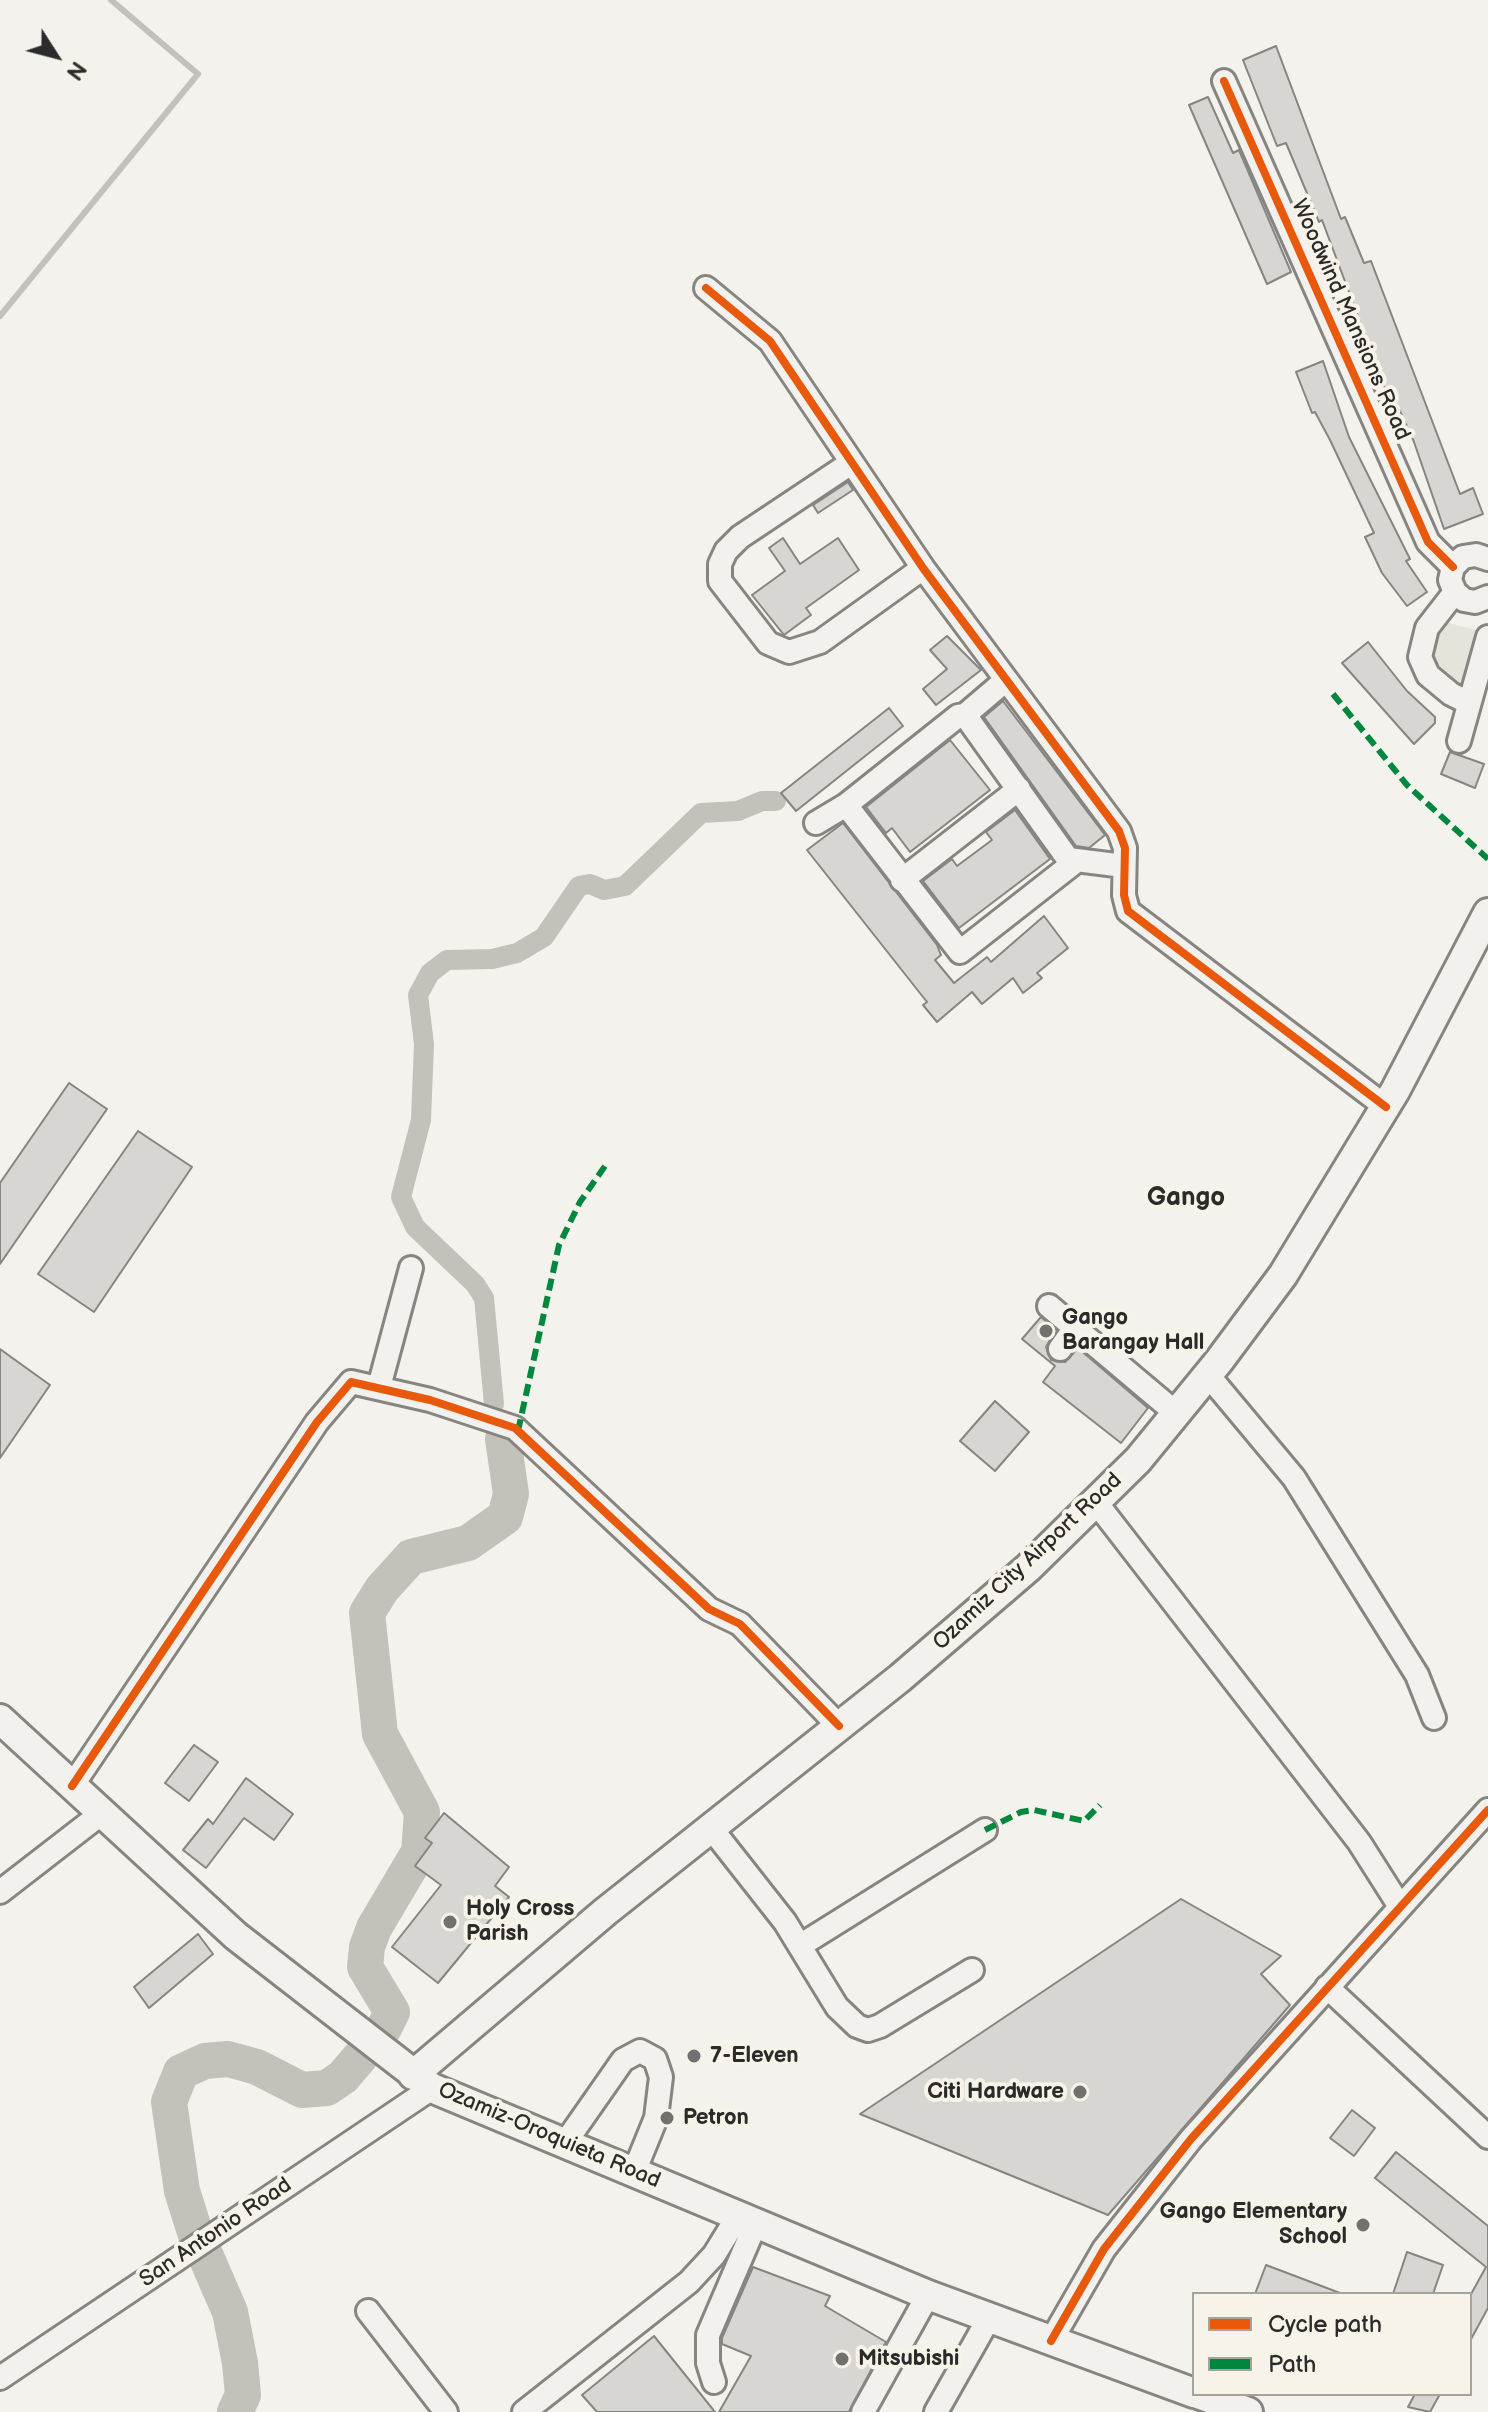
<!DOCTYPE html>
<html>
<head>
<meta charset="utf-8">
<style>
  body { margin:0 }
  #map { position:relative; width:1488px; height:2412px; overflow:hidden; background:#f4f2ec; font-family:"Balsamiq Sans",sans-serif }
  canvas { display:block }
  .legend { position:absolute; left:1192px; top:2292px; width:280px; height:104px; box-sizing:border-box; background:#f7f3e8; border:2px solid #a5a39c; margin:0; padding:10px 14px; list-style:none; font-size:24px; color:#2b2b2b }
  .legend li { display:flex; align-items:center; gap:16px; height:40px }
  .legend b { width:40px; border:2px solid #a5a39c }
  .north { position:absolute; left:16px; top:16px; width:80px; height:80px; -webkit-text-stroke:6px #f7f3e8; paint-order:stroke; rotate:126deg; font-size:22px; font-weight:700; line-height:32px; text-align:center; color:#2b2b2b }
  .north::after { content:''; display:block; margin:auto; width:28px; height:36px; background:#2b2b2b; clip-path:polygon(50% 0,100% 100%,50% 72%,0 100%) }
</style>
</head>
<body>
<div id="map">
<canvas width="1488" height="2412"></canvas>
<ul class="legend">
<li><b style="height:10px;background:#e8590c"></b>Cycle path</li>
<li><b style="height:10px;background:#00873e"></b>Path</li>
</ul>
<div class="north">N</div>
</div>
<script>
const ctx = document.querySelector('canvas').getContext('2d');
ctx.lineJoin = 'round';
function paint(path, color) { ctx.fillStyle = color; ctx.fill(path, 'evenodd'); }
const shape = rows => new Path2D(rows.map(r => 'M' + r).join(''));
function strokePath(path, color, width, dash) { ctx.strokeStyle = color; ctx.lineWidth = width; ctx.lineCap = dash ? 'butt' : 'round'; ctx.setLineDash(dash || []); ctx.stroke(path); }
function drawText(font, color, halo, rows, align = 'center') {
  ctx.font = font + ' "Balsamiq Sans",sans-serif'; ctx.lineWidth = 8; ctx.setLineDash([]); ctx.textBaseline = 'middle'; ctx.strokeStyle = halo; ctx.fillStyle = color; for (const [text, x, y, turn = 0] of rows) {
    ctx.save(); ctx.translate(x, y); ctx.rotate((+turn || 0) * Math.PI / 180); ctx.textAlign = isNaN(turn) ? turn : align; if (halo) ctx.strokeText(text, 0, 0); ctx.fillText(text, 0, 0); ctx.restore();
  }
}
const green = shape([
  [1445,622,1481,631,1464,685,1461,687,1433,662,1438,631]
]);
const stream = shape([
  [0,316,198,74,111,0]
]);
const canal = shape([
  [494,1404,484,1298,475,1284,415,1227,401,1197,421,1120,424,1044,418,995,430,973,447,960,492,959,517,953,544,937,579,886,590,884,604,890,625,886,701,813,738,811,762,801,776,801]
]);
const river = shape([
  [384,2028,392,2012,365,1967,367,1947,374,1928,419,1852,422,1812,380,1734,367,1613,382,1589,411,1557,468,1543,505,1517,511,1494,503,1439],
  [195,2232,182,2191,169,2102,181,2072,205,2061,228,2059,257,2067,302,2090,327,2088,343,2077,360,2057],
  [204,2252,230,2312,240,2363,243,2395,235,2412]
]);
const building = shape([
  [1276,46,1341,219,1345,217,1364,263,1371,261,1460,494,1473,488,1483,514,1444,529,1414,442,1390,389,1386,391,1322,220,1319,222,1286,143,1277,146,1243,60,1276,46],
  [1208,97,1233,153,1239,150,1291,272,1267,284,1189,105,1208,97],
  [1323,361,1349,437,1410,559,1406,561,1427,592,1407,606,1382,573,1365,537,1374,533,1330,440,1315,412,1312,413,1296,372,1323,361],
  [848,482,853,490,818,513,813,505,848,482],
  [783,538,800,564,838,538,859,570,806,608,811,615,784,635,752,595,785,571,769,548,783,538],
  [947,636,981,670,936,705,923,689,947,669,930,650,947,636],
  [1368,642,1407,691,1435,717,1435,723,1414,744,1342,663,1368,642],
  [1003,701,1105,835,1089,848,1076,846,984,717,1003,701],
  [889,708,903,726,796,811,781,793,889,708],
  [950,740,990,790,910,852,892,828,886,833,866,807,950,740],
  [1450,752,1484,764,1475,788,1441,774,1450,752],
  [1015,810,1050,859,959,928,923,881,952,859,957,866,992,840,986,832,1015,810],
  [843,823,937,945,941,955,935,960,954,983,987,957,991,962,1044,916,1068,948,1037,973,1042,978,1023,993,1013,978,982,1004,972,992,937,1022,923,1005,927,1002,807,850,843,823],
  [69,1083,107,1109,0,1264,0,1183,69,1083],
  [138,1131,192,1167,94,1312,38,1274,138,1131],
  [1041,1317,1056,1330,1046,1347,1051,1360,1065,1362,1078,1348,1148,1408,1121,1443,1043,1382,1055,1366,1022,1339,1041,1317],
  [0,1349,50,1385,0,1458,0,1349],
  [995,1401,1029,1432,995,1471,960,1441,995,1401],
  [194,1745,218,1762,189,1801,165,1783,194,1745],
  [246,1778,293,1814,274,1840,244,1818,206,1868,183,1850,208,1819,213,1824,246,1778],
  [444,1813,509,1867,495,1886,509,1897,438,1983,392,1947,441,1885,415,1866,432,1843,425,1838,444,1813],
  [1181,1899,1281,1956,1261,1974,1290,2005,1108,2215,860,2114,1181,1899],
  [198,1934,213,1954,149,2008,134,1987,198,1934],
  [1352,2110,1375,2128,1354,2156,1330,2138,1352,2110],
  [1396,2152,1488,2226,1488,2308,1470,2341,1470,2296,1486,2267,1375,2178,1396,2152],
  [1407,2252,1443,2265,1433,2294,1393,2294,1407,2252],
  [1266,2265,1340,2293,1340,2294,1255,2294,1266,2265],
  [753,2267,830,2296,825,2306,886,2342,849,2412,719,2412,751,2356,722,2344,722,2338,753,2267],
  [654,2336,715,2412,597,2412,582,2395,654,2336],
  [1415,2394,1440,2394,1430,2412,1408,2407,1415,2394]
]);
const minor = shape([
  [1224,81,1428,542,1453,567],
  [706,288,770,341,923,568,1119,831,1125,848,1124,895,1128,911,1386,1107],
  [851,463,740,537,726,551,720,564,720,581,768,643,789,652,820,642,923,568],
  [1488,559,1476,555,1463,557,1453,567,1450,580,1455,592,1464,600,1475,602,1488,597],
  [1455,592,1427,628,1420,657,1428,675,1451,694,1469,703],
  [965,715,1006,680],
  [1459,741,1488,637],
  [816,823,846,805],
  [1075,862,960,952,846,805,958,716,965,715,1068,859,1124,866],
  [902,880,1019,789],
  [1049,1306,1176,1413],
  [1060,1349,1075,1328],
  [1208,1375,1294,1478,1417,1675,1434,1718],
  [379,1387,411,1268],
  [1095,1501,1359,1842,1399,1905],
  [72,1786,317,1422,351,1382,430,1400,515,1428,709,1609,740,1624,839,1726],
  [711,1828,785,1922,837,2007,857,2026,868,2030,880,2026,972,1970],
  [0,1892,102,1813],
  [801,1945,985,1830],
  [1327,1987,1488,2137],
  [565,2143,623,2060,640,2051,655,2059,661,2077,656,2118,634,2172],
  [368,2311,446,2412],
  [1051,2341,1104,2249,1191,2139,1488,1810],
  [0,2378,432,2088],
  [714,2382,708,2363,708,2335,756,2223],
  [524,2412,689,2282,714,2255,738,2216],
  [863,2412,928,2295],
  [936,2412,989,2318]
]);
const major = shape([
  [0,1719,236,1936,432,2088,928,2295,1194,2393],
  [413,2075,605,1912,900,1678,1028,1568,1138,1460,1219,1361,1283,1275,1395,1091,1488,913],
  [1198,2394,1248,2412]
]);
const quiet = shape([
  [1333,694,1407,785,1488,859],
  [518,1431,559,1245,580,1202,605,1166],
  [985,1830,1021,1812,1034,1810,1084,1821,1100,1805]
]);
const cycleway = shape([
  [1224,81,1428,542,1453,567],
  [706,288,770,341,923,568,1119,831,1125,848,1124,895,1128,911,1386,1107],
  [72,1786,317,1422,351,1382,430,1400,515,1428,709,1609,740,1624,839,1726],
  [1051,2341,1104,2249,1191,2139,1488,1810]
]);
const markers = [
  [1046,1331,8,"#71716f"],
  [450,1922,8,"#71716f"],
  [694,2056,8,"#71716f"],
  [1080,2092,8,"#71716f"],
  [667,2118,8,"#71716f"],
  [1363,2225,8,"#71716f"],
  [842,2359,8,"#71716f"]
];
const streetNames = [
  ["Woodwind Mansions Road",1350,320,66],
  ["Ozamiz City Airport Road",1028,1562,-43],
  ["Ozamiz-Oroquieta Road",549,2136,23],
  ["San Antonio Road",216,2233,-34]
];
const poiNames = [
  ["Gango",1062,1318],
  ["Barangay Hall",1062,1343],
  ["Holy Cross",466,1909],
  ["Parish",466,1934],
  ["7-Eleven",710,2056],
  ["Citi Hardware",1064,2092,"right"],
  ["Petron",683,2118],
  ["Gango Elementary",1347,2212,"right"],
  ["School",1347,2237,"right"],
  ["Mitsubishi",858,2359]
];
const quarterNames = [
  ["Gango",1186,1198]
];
paint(green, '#e6e3da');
strokePath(stream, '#c4c1ba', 6);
strokePath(canal, '#c4c1ba', 20);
strokePath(river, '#c4c1ba', 36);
paint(building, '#d7d6d2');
strokePath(building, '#858582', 2);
strokePath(minor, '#858582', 28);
strokePath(major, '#858582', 34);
strokePath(minor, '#f2f1ed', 22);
strokePath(major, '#f2f1ed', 28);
strokePath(quiet, '#00873e', 6, [12, 6]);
strokePath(cycleway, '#e8590c', 8);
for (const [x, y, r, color] of markers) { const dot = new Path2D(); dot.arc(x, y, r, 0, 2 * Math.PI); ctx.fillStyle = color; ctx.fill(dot); strokePath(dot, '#f7f3e8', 3); }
drawText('22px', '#2b2b2b', '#f7f3e8', streetNames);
drawText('bold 22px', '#2b2b2b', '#f7f3e8', poiNames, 'left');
drawText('bold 26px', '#2b2b2b', '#f7f3e8', quarterNames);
</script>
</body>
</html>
